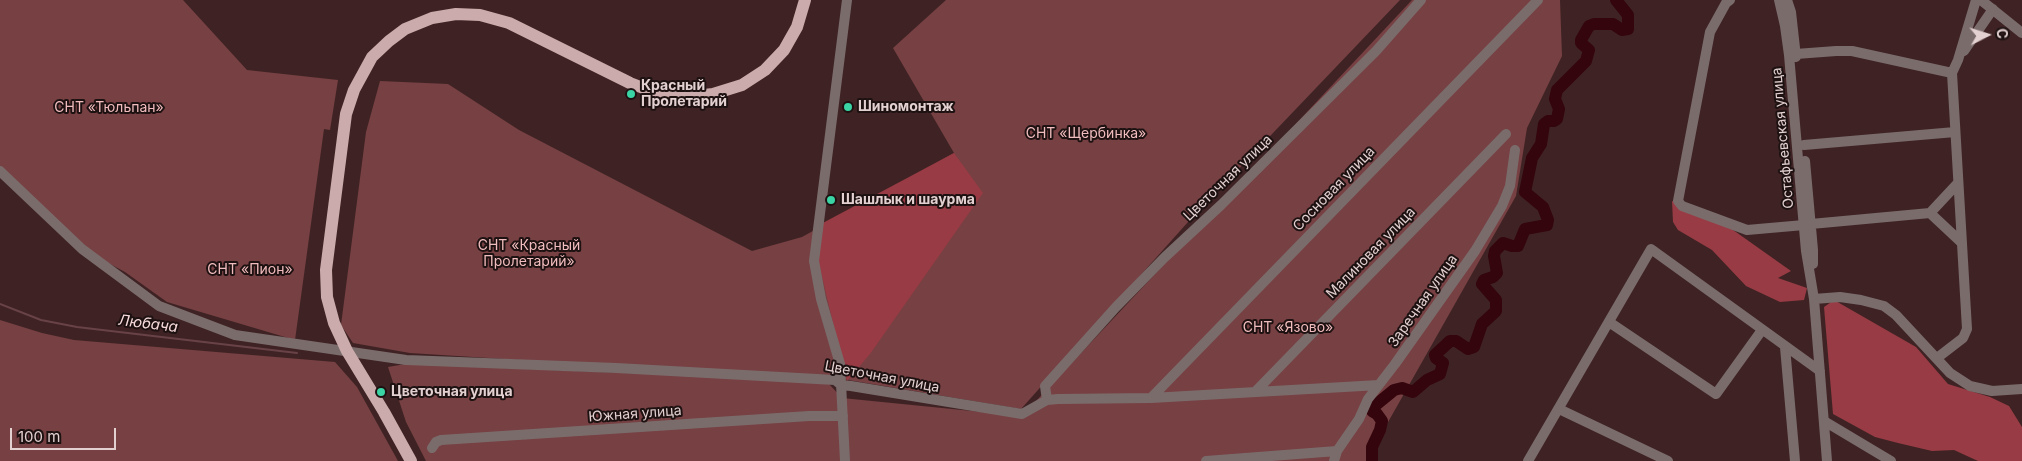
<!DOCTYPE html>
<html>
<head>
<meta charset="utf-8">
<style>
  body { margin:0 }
  #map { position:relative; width:2022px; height:461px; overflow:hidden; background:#3f2324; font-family:Inter,sans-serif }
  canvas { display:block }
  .north { position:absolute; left:1962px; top:10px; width:50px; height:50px; -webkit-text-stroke:4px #1d1111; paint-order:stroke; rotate:85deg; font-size:14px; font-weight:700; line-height:20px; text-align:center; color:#e3d0d0 }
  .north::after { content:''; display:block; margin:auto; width:18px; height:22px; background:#e3d0d0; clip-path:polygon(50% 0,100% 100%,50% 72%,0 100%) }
  .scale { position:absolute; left:10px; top:428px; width:106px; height:22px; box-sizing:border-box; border:2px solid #e3d0d0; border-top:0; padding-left:6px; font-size:15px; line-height:18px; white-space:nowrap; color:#e3d0d0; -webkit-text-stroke:4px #1d1111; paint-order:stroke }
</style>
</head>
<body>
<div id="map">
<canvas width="2022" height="461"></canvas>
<div class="north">С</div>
<div class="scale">100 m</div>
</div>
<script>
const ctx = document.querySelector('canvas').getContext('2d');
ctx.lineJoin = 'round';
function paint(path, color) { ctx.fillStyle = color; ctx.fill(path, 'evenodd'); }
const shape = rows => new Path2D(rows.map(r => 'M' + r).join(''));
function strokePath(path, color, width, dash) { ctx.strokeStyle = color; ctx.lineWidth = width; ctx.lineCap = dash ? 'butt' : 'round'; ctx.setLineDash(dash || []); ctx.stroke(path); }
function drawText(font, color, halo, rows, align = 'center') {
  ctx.font = font + ' Inter,sans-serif'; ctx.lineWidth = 4; ctx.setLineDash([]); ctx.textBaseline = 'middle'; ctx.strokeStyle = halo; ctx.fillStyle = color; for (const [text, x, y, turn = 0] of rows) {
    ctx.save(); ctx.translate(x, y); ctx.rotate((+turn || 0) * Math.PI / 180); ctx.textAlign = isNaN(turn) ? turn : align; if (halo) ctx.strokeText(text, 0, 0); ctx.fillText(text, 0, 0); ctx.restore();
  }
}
const green = shape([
  [0,0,183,0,247,70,338,80,330,130,324,129,295,340,167,302,125,272,82,249,0,171],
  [946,0,1400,0,1188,222,1021,409,830,377,615,366,410,353,353,343,341,325,366,132,380,81,448,84,519,130,752,251,802,237,954,153,893,48],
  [1412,0,1560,0,1562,56,1527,128,1516,196,1366,461,426,461,406,422,388,367,405,364,697,376,829,384,842,398,1022,416],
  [0,320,42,333,74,340,335,362,357,387,398,461,0,461]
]);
const forest = shape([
  [954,153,983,193,870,354,847,381,819,264,819,225],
  [1672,201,1719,220,1791,271,1778,278,1807,288,1804,300,1780,302,1746,286,1712,250,1678,230,1673,222],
  [1834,300,1916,347,1948,384,1990,397,2009,406,2022,427,2022,461,1978,461,1954,450,1932,451,1898,443,1875,437,1833,414,1824,307]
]);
const stream = shape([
  [0,304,41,320,77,327,297,353]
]);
const river = shape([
  [1372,461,1372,447,1380,430,1382,421,1377,414,1372,411,1372,408,1394,390,1402,388,1413,392,1427,380,1440,374,1443,363,1436,358,1435,355,1450,341,1456,341,1468,349,1474,347,1482,324,1496,311,1496,300,1482,284,1484,280,1493,277,1497,273,1494,256,1495,251,1503,243,1512,246,1518,246,1525,229,1547,225,1548,220,1543,207,1525,192,1532,158,1541,144,1544,124,1548,121,1554,121,1557,119,1559,109,1555,99,1557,90,1586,61,1589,50,1581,43,1581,40,1589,26,1594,24,1613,24,1622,30,1628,29,1628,15,1616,0]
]);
const minor = shape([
  [1730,0,1726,3,1710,32,1678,201,1682,206,1747,230,1804,225],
  [1779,0,1785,26,1789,55,1806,251,1814,299,1827,461],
  [1787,0,1791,12,1796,57],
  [1981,0,2022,33],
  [1964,51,1993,9],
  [1796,54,1836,51,1852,51,1952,73],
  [1804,145,1955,132],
  [1805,161,1813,250,1813,264],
  [0,171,82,249,159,306,235,335,406,360,616,368,835,380,841,385,851,386,1022,414,1047,400,1058,399,1151,398,1379,385],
  [1930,213,1962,243],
  [1811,224,1930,213,1958,183],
  [1814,299,1840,297,1861,300,1884,306,1896,315,1950,373,1970,386,1992,391,2022,389],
  [1609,322,1716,394,1762,330],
  [1785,347,1795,461],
  [1937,358,1963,338,1967,329,1952,73,1958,60,1976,0],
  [1255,392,1506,134],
  [1151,398,1538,0],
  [1047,400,1045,386,1116,307,1165,257,1221,205,1376,51,1421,0],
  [1559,409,1668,461],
  [1824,421,1891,461],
  [432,448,436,442,441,440,809,416,843,416],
  [845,461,840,364,821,299,814,261,847,0],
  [1206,461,1337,451],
  [1334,461,1337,451,1359,419,1368,399,1395,364,1475,251,1502,206,1510,186,1515,150],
  [1528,461,1651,249,1820,371]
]);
const major = shape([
  [411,461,384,412,347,351,334,323,327,297,326,270,346,114,354,90,372,57,389,41,405,29,432,18,456,14,480,15,509,23,630,83,659,94,686,97,713,94,742,85,765,70,784,50,797,27,805,0]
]);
const markers = [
  [631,94,5,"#3bd4a4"],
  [848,107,5,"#3bd4a4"],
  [831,200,5,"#3bd4a4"],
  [381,392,5,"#3bd4a4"]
];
const poiNames = [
  ["Красный",641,86],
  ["Пролетарий",641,102],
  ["Шиномонтаж",858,107],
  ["Шашлык и шаурма",841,200],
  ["Цветочная улица",391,392]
];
const parkNames = [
  ["СНТ «Тюльпан»",109,108],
  ["СНТ «Щербинка»",1086,134],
  ["СНТ «Красный",529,246],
  ["Пролетарий»",529,262],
  ["СНТ «Пион»",250,270],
  ["СНТ «Язово»",1288,328]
];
const streetNames = [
  ["Остафьевская улица",1783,138,-95],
  ["Цветочная улица",1228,178,-44],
  ["Сосновая улица",1334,189,-46],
  ["Малиновая улица",1371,253,-46],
  ["Заречная улица",1423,301,-55],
  ["Цветочная улица",882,377,11],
  ["Южная улица",635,414,-4]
];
const waterNames = [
  ["Любача",148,324,7]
];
paint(green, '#774043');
paint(forest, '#983b44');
strokePath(stream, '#684247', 2);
strokePath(river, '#34050c', 12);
strokePath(minor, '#7b6c6c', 10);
strokePath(major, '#cbabab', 12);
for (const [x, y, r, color] of markers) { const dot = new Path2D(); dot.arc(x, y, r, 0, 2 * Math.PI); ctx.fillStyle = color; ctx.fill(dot); strokePath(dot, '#1d1111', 2); }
drawText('bold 14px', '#e3d0d0', '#1d1111', poiNames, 'left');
drawText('14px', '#f1bcbd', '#1d1111', parkNames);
drawText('14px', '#e3d0d0', '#1d1111', streetNames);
drawText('italic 15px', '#f8dcdc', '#1d1111', waterNames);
</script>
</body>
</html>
